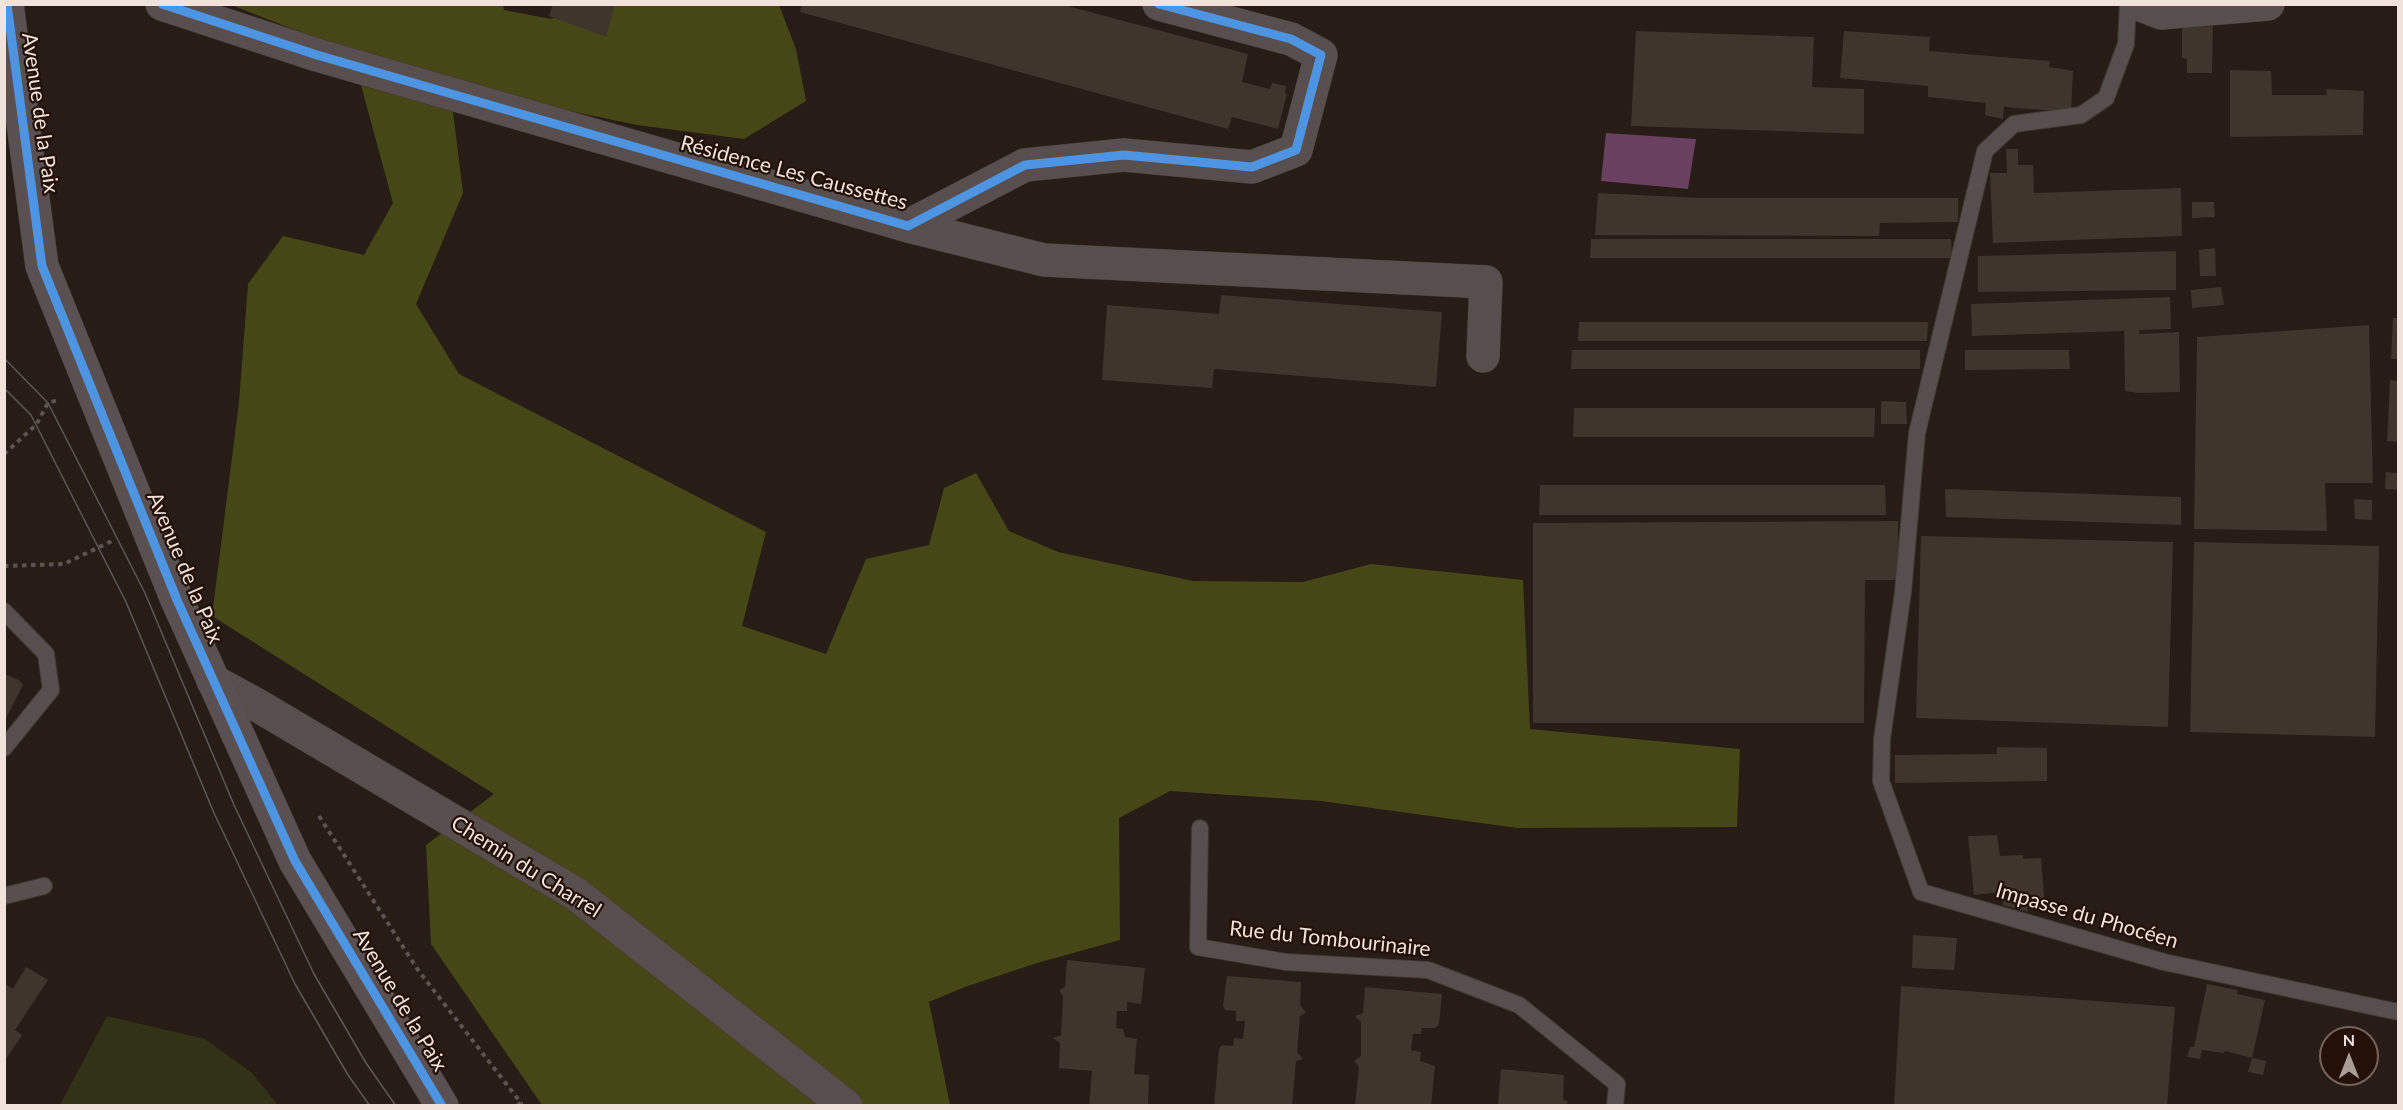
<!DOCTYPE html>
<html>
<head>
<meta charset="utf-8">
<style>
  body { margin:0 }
  #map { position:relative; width:2403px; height:1110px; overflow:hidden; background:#271c16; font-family:Lato,sans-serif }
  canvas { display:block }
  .frame { position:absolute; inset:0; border:6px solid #f1e3dc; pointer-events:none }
  .north { position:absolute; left:2319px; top:1026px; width:60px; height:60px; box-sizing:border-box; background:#231007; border:2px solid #75645c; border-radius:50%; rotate:0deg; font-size:16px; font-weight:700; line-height:24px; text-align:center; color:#f1e3dc }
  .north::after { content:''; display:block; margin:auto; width:21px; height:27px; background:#aa9d97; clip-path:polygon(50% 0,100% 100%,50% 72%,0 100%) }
</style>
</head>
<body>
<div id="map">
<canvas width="2403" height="1110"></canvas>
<div class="frame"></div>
<div class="north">N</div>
</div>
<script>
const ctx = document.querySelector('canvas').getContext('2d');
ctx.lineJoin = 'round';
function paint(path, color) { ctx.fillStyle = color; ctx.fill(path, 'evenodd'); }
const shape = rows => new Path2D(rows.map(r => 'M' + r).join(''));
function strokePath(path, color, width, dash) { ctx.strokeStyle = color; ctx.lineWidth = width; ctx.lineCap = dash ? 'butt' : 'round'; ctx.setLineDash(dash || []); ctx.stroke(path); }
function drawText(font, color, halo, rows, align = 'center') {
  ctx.font = font + ' Lato,sans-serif'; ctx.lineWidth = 4.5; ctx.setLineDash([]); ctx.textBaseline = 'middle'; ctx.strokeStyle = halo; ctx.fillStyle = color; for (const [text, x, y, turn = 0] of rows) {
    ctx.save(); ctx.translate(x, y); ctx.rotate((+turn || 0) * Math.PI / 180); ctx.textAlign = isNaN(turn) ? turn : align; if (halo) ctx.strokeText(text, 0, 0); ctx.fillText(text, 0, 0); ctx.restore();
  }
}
const green = shape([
  [107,1016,205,1039,252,1073,278,1105,60,1105]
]);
const forest = shape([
  [503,4,504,10,551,19,583,5,779,5,796,49,806,101,744,139,637,125,527,102,451,96,463,193,416,304,459,374,766,532,742,626,826,654,866,559,929,545,944,488,976,473,1009,531,1058,552,1193,581,1303,582,1371,564,1523,580,1530,729,1740,749,1737,827,1517,828,1321,801,1170,791,1119,818,1120,940,1037,963,965,987,929,1002,950,1105,542,1105,431,944,426,845,494,794,212,616,239,402,248,284,283,236,364,255,393,203,352,52,231,5]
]);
const water = shape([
  [1606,133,1696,139,1688,189,1601,181]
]);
const building = shape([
  [553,4,615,4,606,37,549,16],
  [802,4,1060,4,1248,54,1242,82,1270,89,1272,83,1286,86,1285,93,1287,94,1278,129,1232,117,1228,129,800,12],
  [2213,26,2212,73,2187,73,2187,59,2182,58,2182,28],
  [1636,31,1814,37,1812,87,1864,89,1864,134,1631,126],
  [1844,31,1930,37,1929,51,2050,61,2049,67,2073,71,2071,112,2004,107,2003,119,1985,115,1986,103,1928,97,1928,86,1840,78],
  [2230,70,2271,71,2272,95,2327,95,2326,89,2364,91,2363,135,2230,137],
  [2006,149,2018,149,2018,165,2033,165,2034,193,2181,188,2182,236,1993,243,1990,173,2007,173],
  [1598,193,1701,198,1958,198,1958,222,1880,223,1879,236,1595,235],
  [2192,202,2214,202,2215,217,2192,218],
  [1591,239,1951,239,1952,258,1590,258],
  [2215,248,2216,276,2200,276,2199,250],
  [2176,251,2176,290,1978,292,1978,256],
  [2221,287,2224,305,2192,308,2191,290],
  [1221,295,1442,312,1436,387,1214,369,1212,388,1102,380,1107,305,1219,314],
  [2170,297,2171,329,2139,330,2139,334,2179,332,2180,392,2138,393,2125,391,2124,331,1972,336,1971,304],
  [2393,318,2398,318,2398,359,2391,359],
  [1579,322,1928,322,1927,341,1578,341],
  [2369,325,2373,483,2325,483,2327,531,2194,529,2197,337],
  [1572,350,1920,350,1920,369,1571,369],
  [1965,350,2069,350,2070,369,1965,370],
  [2390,380,2398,381,2398,442,2387,441],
  [1881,401,1906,402,1907,424,1881,424],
  [1574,408,1875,408,1874,437,1573,437],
  [2386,472,2398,473,2398,490,2385,489],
  [1540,485,1885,485,1886,515,1539,515],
  [1945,489,2181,497,2181,525,1946,517],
  [2354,499,2372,500,2372,520,2355,519],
  [1898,521,1898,580,1865,580,1864,723,1533,723,1533,523],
  [1921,536,2173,542,2168,727,1916,718],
  [2194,542,2379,546,2375,737,2190,732],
  [4,674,19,680,23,685,4,722],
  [1997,747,2047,748,2047,781,1895,783,1895,755,1997,754],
  [1997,835,2000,856,2023,855,2023,859,2041,858,2045,907,2027,902,2028,912,2003,905,2002,892,1974,895,1968,836],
  [1913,935,1957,938,1954,970,1912,968],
  [1067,960,1145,968,1141,1004,1127,1002,1127,1011,1117,1011,1116,1028,1123,1029,1125,1037,1137,1039,1134,1074,1149,1075,1148,1106,1089,1106,1092,1071,1059,1068,1060,1043,1053,1038,1061,1035,1063,996,1059,990,1065,987],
  [26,967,48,980,15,1030,22,1035,4,1062,4,983,13,989],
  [1227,976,1301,982,1300,1005,1306,1013,1300,1016,1297,1052,1303,1059,1296,1061,1292,1106,1214,1106,1219,1049,1222,1045,1233,1046,1234,1038,1243,1039,1245,1021,1236,1021,1236,1011,1225,1010,1223,1006],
  [2207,984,2238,990,2237,994,2265,1000,2252,1058,2266,1061,2263,1075,2248,1072,2252,1058,2225,1051,2224,1053,2202,1050,2200,1059,2187,1057,2190,1047,2194,1047],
  [1901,986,2175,1007,2167,1106,1894,1106],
  [1365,987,1442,994,1439,1024,1435,1028,1422,1028,1421,1034,1413,1034,1411,1050,1421,1052,1420,1061,1435,1066,1431,1106,1355,1106,1359,1067,1354,1061,1361,1056,1361,1022,1355,1016,1363,1013],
  [1501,1069,1564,1075,1563,1099,1569,1102,1563,1106,1500,1106,1498,1103]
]);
const path = shape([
  [4,454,36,425,48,403,58,400],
  [4,566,64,564,114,540],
  [319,816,418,970,521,1103,516,1106]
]);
const lane = shape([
  [2128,4,2126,44,2106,98,2081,115,2014,124,1985,151,1917,433,1903,592,1882,739,1881,781,1921,892,2164,962,2398,1012],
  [4,611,46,654,51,690,4,748],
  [1200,828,1198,947,1286,962,1428,970,1519,1005,1617,1084,1615,1106],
  [4,896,44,886]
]);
const street = shape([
  [162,4,317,55,908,226,1025,165,1124,155,1252,167,1296,150,1321,55,1291,39,1159,4],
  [2138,4,2161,13,2268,4],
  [908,226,1044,260,1486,282,1483,356],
  [213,681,257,705,576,894,846,1106]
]);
const secondary = shape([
  [7,4,42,266,177,600,295,861,442,1106]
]);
const tram = shape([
  [4,358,48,403,145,593,234,805,314,974,366,1063,396,1106],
  [4,388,31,415,126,602,214,813,295,984,348,1075,370,1106]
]);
const cycleway = shape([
  [7,4,42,266,177,600,295,861,442,1106],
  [162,4,317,55,908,226,1025,165,1124,155,1252,167,1296,150,1321,55,1291,39,1159,4]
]);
const streetNames = [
  ["Avenue de la Paix",40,113,82],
  ["Résidence Les Caussettes",794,173,15],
  ["Avenue de la Paix",185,568,67],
  ["Chemin du Charrel",526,867,32],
  ["Impasse du Phocéen",2087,916,16],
  ["Rue du Tombourinaire",1330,939,6],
  ["Avenue de la Paix",400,1000,59]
];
paint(green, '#313216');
paint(forest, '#454716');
paint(water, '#694060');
paint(building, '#3f352c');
strokePath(lane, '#423933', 18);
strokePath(street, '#423933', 34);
strokePath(secondary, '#423933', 34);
strokePath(path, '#5c5352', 4, [4.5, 4.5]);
strokePath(lane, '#584e4e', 16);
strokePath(street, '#584e4e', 33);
strokePath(secondary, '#5a5051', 33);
strokePath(tram, '#5f5855', 1.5);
strokePath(cycleway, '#4d94e3', 9);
drawText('21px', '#f1e3dc', '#231007', streetNames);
</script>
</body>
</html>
